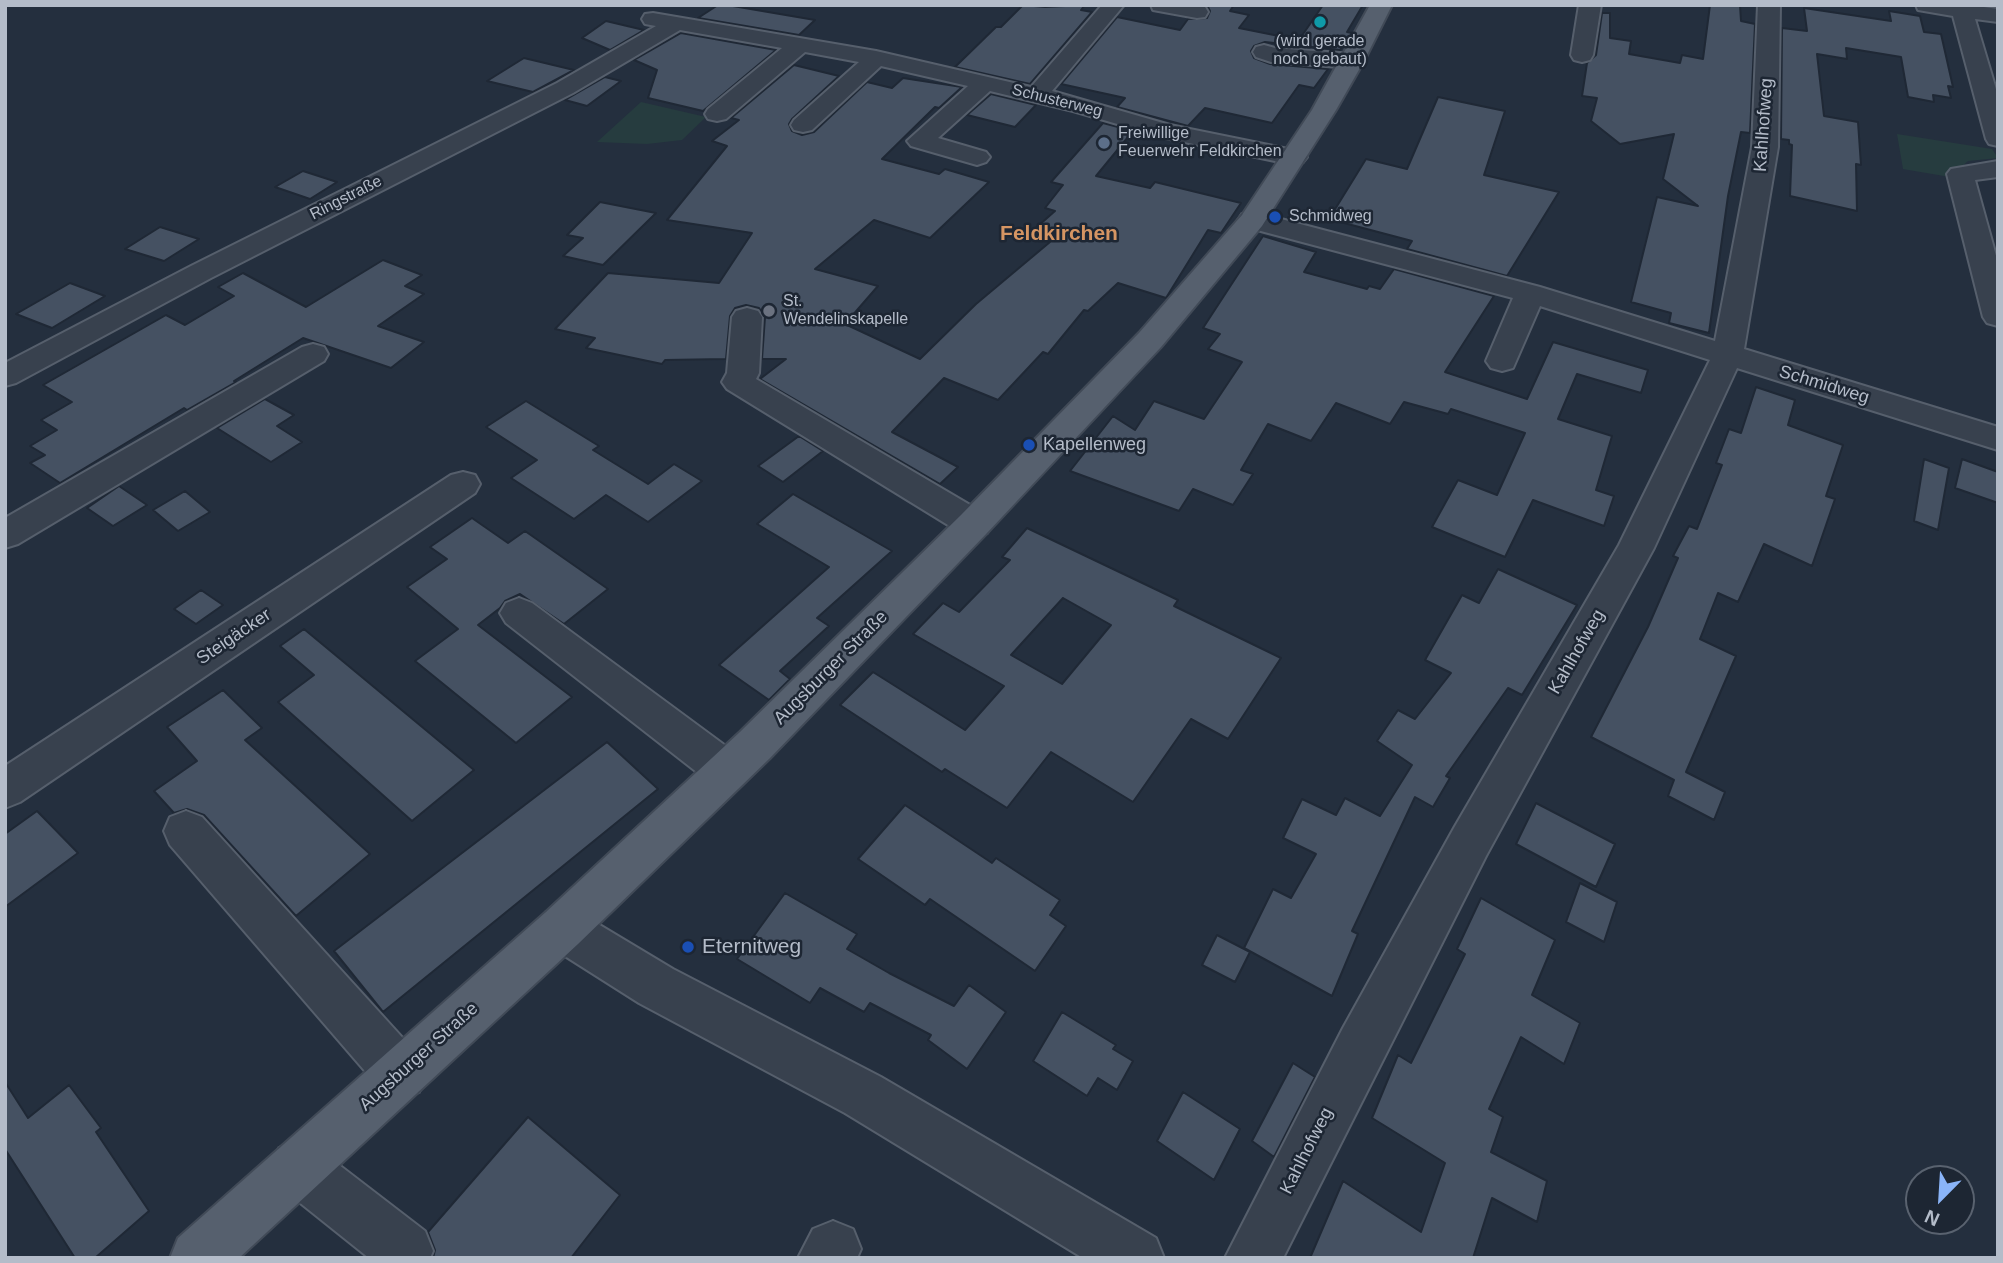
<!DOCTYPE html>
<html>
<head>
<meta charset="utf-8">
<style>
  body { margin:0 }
  #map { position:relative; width:2003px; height:1263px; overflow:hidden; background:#242f3e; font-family:Arial,sans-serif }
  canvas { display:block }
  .frame { position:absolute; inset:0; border:7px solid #b4bcc9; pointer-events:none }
  .north { position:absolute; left:1905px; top:1165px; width:70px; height:70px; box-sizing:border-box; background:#1d2633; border:2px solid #59626f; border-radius:50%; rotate:204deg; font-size:19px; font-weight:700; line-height:28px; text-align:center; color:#b4bcc9 }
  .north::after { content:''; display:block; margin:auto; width:24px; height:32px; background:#8ab4f8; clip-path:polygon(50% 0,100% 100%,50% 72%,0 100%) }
</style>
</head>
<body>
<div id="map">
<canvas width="2003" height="1263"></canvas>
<div class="frame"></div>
<div class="north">N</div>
</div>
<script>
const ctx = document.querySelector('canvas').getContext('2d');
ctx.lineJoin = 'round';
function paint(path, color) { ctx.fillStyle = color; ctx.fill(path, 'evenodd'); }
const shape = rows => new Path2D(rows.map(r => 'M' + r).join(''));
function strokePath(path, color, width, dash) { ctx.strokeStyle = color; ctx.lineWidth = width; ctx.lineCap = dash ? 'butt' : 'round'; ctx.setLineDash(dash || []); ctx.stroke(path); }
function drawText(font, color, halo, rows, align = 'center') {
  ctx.font = font + ' Arial,sans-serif'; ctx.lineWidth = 5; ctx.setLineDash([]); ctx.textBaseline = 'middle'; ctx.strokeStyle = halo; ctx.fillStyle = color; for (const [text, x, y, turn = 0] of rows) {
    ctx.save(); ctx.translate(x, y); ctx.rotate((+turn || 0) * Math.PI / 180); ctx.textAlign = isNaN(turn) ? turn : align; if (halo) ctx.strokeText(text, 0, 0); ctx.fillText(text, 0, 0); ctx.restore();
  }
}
const green = shape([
  [641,102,706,117,682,140,647,144,597,142],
  [1897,134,1992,149,1998,158,1968,161,1950,177,1903,169]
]);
const building = shape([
  [718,5,727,5,815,20,799,35,698,18,718,5],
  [1023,5,1045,7,1085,5,1081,10,1092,12,1030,84,955,67,996,27,1001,27,1023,5],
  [1207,5,1234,5,1230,11,1249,15,1239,28,1299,40,1323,5,1363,5,1347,32,1352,33,1340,50,1265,42,1254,46,1251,51,1254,58,1270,64,1328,69,1314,88,1299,85,1272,123,1205,108,1188,126,1117,107,1125,98,1061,84,1117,17,1180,30,1188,19,1207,18,1210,11,1207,5],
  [1710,5,1740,5,1741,21,1755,24,1750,133,1741,132,1728,196,1709,333,1669,323,1671,313,1631,302,1657,197,1698,206,1663,179,1674,134,1620,144,1591,121,1597,98,1582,96,1587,63,1596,55,1602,13,1610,13,1610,38,1631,41,1629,54,1680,63,1682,55,1703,59,1710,5],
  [1804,8,1891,21,1889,11,1920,16,1924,32,1941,34,1953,87,1948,86,1951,98,1933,95,1934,102,1908,97,1901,57,1846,48,1847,59,1817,54,1824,116,1858,122,1861,165,1856,164,1857,211,1790,196,1792,145,1789,144,1789,140,1781,139,1782,28,1807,31,1804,8],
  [606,21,644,30,610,50,582,38,606,21],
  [681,33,776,50,703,111,648,98,657,70,634,60,681,33],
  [524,58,574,70,533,92,487,81,524,58],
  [794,65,839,76,792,119,789,124,792,131,802,135,814,132,867,82,892,88,903,78,962,87,939,108,935,107,882,159,939,174,945,169,989,182,930,238,874,220,815,269,878,286,845,324,920,359,976,304,1050,242,1029,234,1055,211,1045,208,1063,185,1051,182,1103,123,1133,131,1096,176,1150,188,1155,182,1241,203,1221,233,1208,230,1166,298,1118,283,1088,311,1084,310,1048,354,1043,352,998,400,944,378,892,432,958,467,940,484,760,379,786,359,762,359,765,317,759,308,746,305,735,308,730,316,726,359,665,360,662,364,586,348,595,338,555,329,608,273,719,283,752,233,667,220,727,146,712,141,739,120,731,118,794,65],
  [605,77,621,81,587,106,565,100,605,77],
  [991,94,1036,105,1015,127,967,115,991,94],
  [1438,97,1505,111,1484,175,1559,192,1507,276,1407,249,1412,241,1329,219,1366,159,1407,169,1438,97],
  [303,171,337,182,310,199,275,187,303,171],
  [600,202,656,213,603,265,563,256,583,238,567,235,600,202],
  [160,227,199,239,164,261,125,249,160,227],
  [1263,236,1316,252,1304,272,1367,289,1369,286,1380,289,1394,269,1494,296,1445,372,1527,399,1553,342,1648,370,1641,393,1577,374,1558,419,1612,436,1596,490,1614,496,1604,526,1533,500,1505,557,1432,527,1458,480,1497,495,1525,433,1451,409,1448,414,1404,402,1390,424,1336,403,1311,441,1268,424,1241,470,1253,474,1233,505,1193,489,1179,511,1070,471,1113,416,1135,430,1154,401,1204,419,1242,362,1208,349,1220,334,1203,328,1263,236],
  [383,260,422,275,405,286,424,294,378,326,424,342,391,368,303,338,234,381,236,382,187,410,184,408,60,483,30,463,45,455,30,446,57,430,41,420,72,402,43,385,166,315,185,325,234,296,218,287,243,273,306,307,383,260],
  [70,283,105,296,52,328,16,314,70,283],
  [1756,387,1795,400,1788,425,1843,445,1826,496,1835,499,1812,566,1764,544,1738,602,1718,593,1700,639,1736,656,1686,772,1725,792,1714,820,1668,796,1674,780,1591,737,1648,627,1678,558,1673,556,1689,526,1697,529,1722,465,1716,463,1729,429,1741,433,1756,387],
  [265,399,294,415,277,426,302,442,271,462,217,428,265,399],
  [526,401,599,446,593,450,648,484,674,464,702,481,648,522,606,495,574,519,511,478,537,460,486,427,526,401],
  [799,436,823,451,783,482,758,466,799,436],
  [1924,459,1949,468,1938,530,1914,521,1924,459],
  [1962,459,1998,472,1998,503,1955,488,1962,459],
  [119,486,147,505,113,526,87,508,119,486],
  [185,491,210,512,178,531,153,510,185,491],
  [793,494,892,551,817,618,829,626,780,671,790,679,769,700,719,665,829,567,757,524,793,494],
  [472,518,508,543,525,531,608,589,564,624,520,594,505,601,500,608,478,625,572,697,516,743,415,661,458,629,407,587,447,559,430,547,472,518],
  [1027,528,1178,600,1174,606,1281,658,1228,739,1191,719,1133,802,1051,752,1007,808,945,769,942,772,840,705,873,672,965,730,1004,686,913,634,943,603,959,612,1010,560,1002,557,1027,528],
  [1063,598,1111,625,1062,684,1011,655,1063,598],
  [1498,569,1577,605,1522,695,1508,688,1446,776,1450,778,1433,807,1415,797,1352,931,1358,934,1332,996,1244,948,1273,889,1291,898,1316,854,1283,838,1302,799,1336,815,1345,798,1380,816,1412,765,1377,741,1398,710,1415,719,1451,673,1425,660,1462,595,1479,603,1498,569],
  [201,590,223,605,196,624,174,609,201,590],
  [304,629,474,770,412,821,278,702,314,675,280,646,304,629],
  [223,690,262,728,245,740,370,854,296,916,204,815,187,809,174,813,154,791,197,761,167,727,223,690],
  [607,742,658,789,383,1012,334,951,607,742],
  [1536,803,1615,844,1596,887,1516,844,1536,803],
  [905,805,992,863,996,858,1060,900,1050,915,1066,926,1035,971,930,899,925,905,858,859,905,805],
  [37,811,78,853,5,907,5,834,37,811],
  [1580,883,1617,902,1604,942,1566,922,1580,883],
  [785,893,857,934,847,949,889,973,954,1006,969,985,1006,1012,967,1069,928,1040,931,1035,870,1003,864,1012,820,988,810,1003,737,959,785,893],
  [1481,898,1555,940,1532,995,1580,1023,1564,1064,1521,1037,1489,1109,1503,1117,1491,1152,1547,1181,1537,1222,1492,1198,1473,1258,1310,1258,1343,1181,1421,1232,1445,1163,1372,1118,1398,1055,1411,1063,1465,954,1457,949,1481,898],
  [1217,935,1250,952,1235,982,1202,965,1217,935],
  [1062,1012,1116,1045,1113,1049,1133,1061,1117,1090,1098,1078,1087,1096,1033,1061,1062,1012],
  [1293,1063,1315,1077,1274,1157,1252,1141,1293,1063],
  [5,1082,28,1118,69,1085,101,1128,96,1132,149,1211,95,1258,75,1258,5,1149,5,1082],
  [1183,1092,1240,1129,1214,1180,1157,1141,1183,1092],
  [528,1117,620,1195,571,1258,433,1258,435,1250,428,1232,528,1117]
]);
const minor = shape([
  [1102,5,1124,5,1052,91,1170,125,1303,152,1307,157,1303,162,1294,165,1165,138,1073,111,990,91,938,138,986,152,990,157,986,162,977,165,911,146,907,141,968,86,881,66,812,130,803,132,794,130,791,125,794,120,859,62,805,52,726,119,717,121,708,119,705,114,708,109,782,48,680,30,573,93,211,278,16,383,5,386,5,363,191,266,557,83,656,26,645,24,642,19,645,14,653,13,876,51,1031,87,1102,5],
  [1151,5,1195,5,1205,7,1208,12,1205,17,1197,18,1153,10,1151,5],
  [1579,5,1601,5,1593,55,1590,60,1582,62,1574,60,1571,55,1579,5],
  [1758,5,1780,5,1778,147,1744,349,1998,427,1998,450,1737,368,1654,548,1486,856,1283,1258,1225,1258,1343,1028,1454,828,1619,545,1710,360,1540,306,1513,368,1502,371,1491,368,1486,361,1513,298,1242,226,1238,220,1242,214,1252,212,1262,214,1540,287,1715,341,1752,147,1758,5],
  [1916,5,1970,5,1998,9,1998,22,1975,19,1998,96,1998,146,1989,144,1986,139,1953,16,1918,10,1916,5],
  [1264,45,1275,48,1353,54,1361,56,1364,61,1361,66,1353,68,1271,62,1256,57,1253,52,1256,47,1264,45],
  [1998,161,1998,177,1975,180,1998,263,1998,326,1987,323,1983,317,1947,174,1951,169,1998,161],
  [747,308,758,311,762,317,759,373,756,379,987,515,992,524,987,533,974,537,961,533,727,389,722,382,727,373,732,317,736,311,747,308],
  [313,344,324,347,328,354,324,361,18,544,5,548,5,518,302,347,313,344],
  [463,472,475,475,480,484,475,493,20,802,5,808,5,766,451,475,463,472],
  [519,598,532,603,742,758,748,771,742,784,727,789,712,784,506,623,500,613,506,603,519,598],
  [186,811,202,817,419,1056,426,1074,419,1092,401,1099,383,1092,170,845,164,831,170,817,186,811],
  [562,906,578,912,673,969,881,1077,1156,1238,1164,1258,1083,1258,845,1113,639,1003,546,944,539,928,546,912,562,906],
  [298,1140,317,1148,425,1231,433,1251,430,1258,369,1258,279,1186,271,1167,279,1148,298,1140],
  [833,1221,853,1229,861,1249,857,1258,798,1258,813,1229,833,1221]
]);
const major = shape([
  [1370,5,1392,5,1364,61,1336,110,1262,226,1161,347,987,533,770,758,578,944,239,1258,170,1258,178,1238,546,912,740,732,961,515,1139,333,1242,215,1312,110,1370,5]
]);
const markers = [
  [1320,22,7,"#0f9aa8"],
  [1104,143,7,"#5c6f8a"],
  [1275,217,7,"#1a4fb4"],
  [769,311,7,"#6b7280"],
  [1029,445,7,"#1a4fb4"],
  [688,947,7,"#1a4fb4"]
];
const farPoinames = [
  ["(wird gerade",1320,42,"center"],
  ["noch gebaut)",1320,60,"center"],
  ["Freiwillige",1118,134],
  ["Feuerwehr Feldkirchen",1118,152],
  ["Schmidweg",1289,217],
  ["St.",783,302],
  ["Wendelinskapelle",783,320]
];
const farStreetnames = [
  ["Schusterweg",1057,101,14],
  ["Ringstraße",346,198,-27]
];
const streetNames = [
  ["Kahlhofweg",1764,125,-86],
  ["Schmidweg",1824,385,17],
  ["Steigäcker",234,637,-34],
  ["Kahlhofweg",1577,652,-60],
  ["Augsburger Straße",831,668,-45],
  ["Augsburger Straße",419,1057,-42],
  ["Kahlhofweg",1307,1151,-63]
];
const poiNames = [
  ["Kapellenweg",1043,445]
];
const farDistrictnames = [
  ["Feldkirchen",1059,234]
];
const nearPoinames = [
  ["Eternitweg",702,947]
];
paint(green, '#263c3f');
paint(building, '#455162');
strokePath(building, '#1f2835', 2);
strokePath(minor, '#565f6c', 4);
strokePath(major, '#414a57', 4);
paint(minor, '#38414e');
paint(major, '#56606e');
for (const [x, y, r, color] of markers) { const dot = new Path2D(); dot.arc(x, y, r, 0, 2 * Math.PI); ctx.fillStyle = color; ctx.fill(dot); strokePath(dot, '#1d2633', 2.5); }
drawText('16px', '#b4bcc9', '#1d2633', farPoinames, 'left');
drawText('16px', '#b4bcc9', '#1d2633', farStreetnames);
drawText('18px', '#b4bcc9', '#1d2633', streetNames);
drawText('18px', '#b4bcc9', '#1d2633', poiNames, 'left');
drawText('bold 21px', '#d59563', '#1d2633', farDistrictnames);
drawText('21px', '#b4bcc9', '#1d2633', nearPoinames, 'left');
</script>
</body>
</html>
